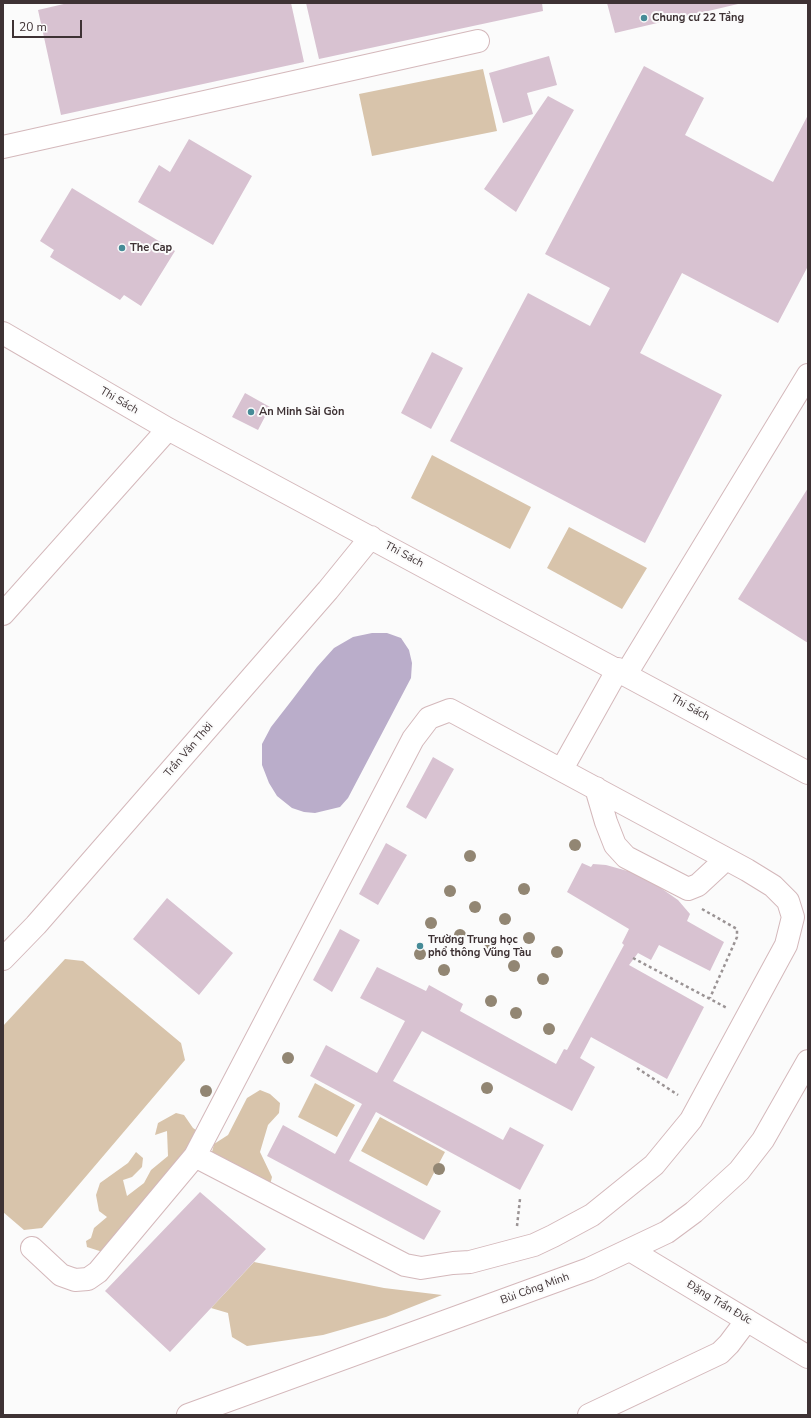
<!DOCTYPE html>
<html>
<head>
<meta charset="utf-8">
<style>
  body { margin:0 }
  #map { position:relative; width:811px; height:1418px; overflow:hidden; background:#fbfbfb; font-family:"Nunito Sans",sans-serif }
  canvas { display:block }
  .frame { position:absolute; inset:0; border:4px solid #3e3234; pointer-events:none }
  .scale { position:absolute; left:12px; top:20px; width:70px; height:18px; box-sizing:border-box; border:2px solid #3e3234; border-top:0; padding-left:5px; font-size:12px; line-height:14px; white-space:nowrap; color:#3e3234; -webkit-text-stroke:3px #fbfbfb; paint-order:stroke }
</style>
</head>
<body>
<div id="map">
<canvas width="811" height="1418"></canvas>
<div class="frame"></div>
<div class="scale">20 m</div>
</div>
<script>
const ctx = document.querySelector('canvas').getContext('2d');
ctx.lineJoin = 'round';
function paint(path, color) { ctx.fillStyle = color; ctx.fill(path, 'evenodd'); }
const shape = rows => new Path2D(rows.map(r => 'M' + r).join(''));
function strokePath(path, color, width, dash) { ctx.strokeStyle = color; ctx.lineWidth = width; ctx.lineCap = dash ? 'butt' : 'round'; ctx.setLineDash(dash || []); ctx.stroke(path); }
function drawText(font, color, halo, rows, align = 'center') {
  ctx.font = font + ' "Nunito Sans",sans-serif'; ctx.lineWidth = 4; ctx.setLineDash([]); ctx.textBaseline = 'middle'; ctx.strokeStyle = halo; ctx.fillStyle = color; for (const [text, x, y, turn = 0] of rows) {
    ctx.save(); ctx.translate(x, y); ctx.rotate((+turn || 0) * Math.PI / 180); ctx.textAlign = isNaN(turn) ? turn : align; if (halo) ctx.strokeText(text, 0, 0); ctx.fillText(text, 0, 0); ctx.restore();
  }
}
const green = shape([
  [483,69,497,131,372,156,359,94],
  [432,455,531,507,510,549,411,498],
  [569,527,647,568,622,609,547,568],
  [65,959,83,961,181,1043,185,1060,42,1228,24,1230,3,1212,3,1026],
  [315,1083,355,1105,337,1137,298,1117],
  [260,1090,270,1094,280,1103,279,1113,268,1125,260,1152,272,1177,270,1185,235,1184,212,1152,214,1144,228,1135,247,1098],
  [176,1113,184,1115,193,1128,199,1132,109,1254,87,1247,86,1241,91,1238,94,1228,107,1217,99,1211,96,1195,100,1183,128,1163,136,1152,143,1158,142,1167,132,1177,123,1180,127,1196,144,1183,151,1170,168,1156,167,1131,155,1135,158,1123],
  [380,1117,445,1152,427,1186,361,1151],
  [254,1262,384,1288,442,1295,386,1317,323,1335,247,1346,232,1337,228,1313,211,1308]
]);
const water = shape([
  [372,633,387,633,401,638,409,650,412,663,411,678,348,798,340,807,315,813,304,812,292,808,277,796,269,783,262,765,262,744,271,727,292,700,317,667,334,648,353,637]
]);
const building = shape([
  [68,3,291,3,304,62,61,115,38,10],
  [306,3,542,3,543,11,319,59],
  [607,3,738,3,738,4,615,33],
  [549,56,557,85,527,93,533,114,503,123,489,73],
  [644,66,704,98,685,135,773,182,808,115,808,266,778,323,682,273,640,353,722,395,645,543,450,441,528,293,590,326,610,288,545,254],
  [548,96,574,110,516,212,484,189],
  [189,139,252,176,213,245,138,202,159,165,170,172],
  [72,188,175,251,141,306,124,295,120,300,50,257,54,250,40,241],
  [432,352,463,368,431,429,401,413],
  [245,393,270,407,258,430,232,417],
  [808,488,808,643,738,599],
  [433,757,454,769,426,819,406,807],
  [386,843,407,855,378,905,359,894],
  [582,863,591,867,593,864,606,865,642,875,678,900,690,914,687,921,724,942,710,971,659,945,651,960,638,953,629,965,704,1007,667,1079,591,1037,580,1058,595,1067,572,1111,422,1031,393,1081,503,1140,510,1127,544,1145,520,1190,376,1112,349,1161,441,1211,424,1240,267,1156,283,1125,335,1154,362,1104,310,1076,326,1045,377,1073,405,1021,360,998,377,967,426,991,429,985,463,1004,460,1011,556,1064,564,1049,567,1050,624,945,622,943,629,929,567,892],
  [167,898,233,953,199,995,133,939],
  [340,929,360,940,332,992,313,980],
  [200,1192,266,1249,170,1352,105,1291]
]);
const path = shape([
  [702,909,737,929,737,937,710,998],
  [633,958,727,1008],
  [637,1068,678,1095],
  [517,1226,520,1199]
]);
const minor = shape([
  [3,147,478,41],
  [3,333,168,429,808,773],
  [3,614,168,429],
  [626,674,808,375],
  [562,769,618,669],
  [596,788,606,822,615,845,626,857,688,889,698,885,726,859],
  [3,959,36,925,328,590,371,537],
  [32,1248,61,1275,75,1280,88,1279,98,1272,195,1156,413,739,429,718,450,710,747,870,773,886,788,901,793,917,786,945,691,1120,654,1165,592,1215,553,1236,534,1245,470,1262,453,1263,421,1268,405,1265,195,1156],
  [630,1250,808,1357],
  [188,1415,589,1269,667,1232,694,1212,739,1171,763,1140,808,1061],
  [589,1415,720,1353,729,1344,747,1320]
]);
const trees = [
  [575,845],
  [470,856],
  [524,889],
  [450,891],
  [475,907],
  [505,919],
  [431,923],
  [460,935],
  [529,938],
  [489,950],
  [557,952],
  [420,954],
  [514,966],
  [444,970],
  [543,979],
  [491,1001],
  [516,1013],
  [549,1029],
  [288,1058],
  [487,1088],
  [206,1091],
  [439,1169]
];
const markers = [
  [644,18,4,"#468b97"],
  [122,248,4,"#468b97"],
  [251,412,4,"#468b97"],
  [420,946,4,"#468b97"]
];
const poiNames = [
  ["Chung cư 22 Tầng",652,18],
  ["The Cap",130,248],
  ["An Minh Sài Gòn",259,412],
  ["Trường Trung học",428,940],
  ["phổ thông Vũng Tàu",428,953]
];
const streetNames = [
  ["Thi Sách",119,401,30],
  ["Thi Sách",404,555,28],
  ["Thi Sách",690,708,29],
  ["Trần Văn Thời",189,750,-49],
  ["Bùi Công Minh",535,1289,-20],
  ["Đặng Trần Đức",719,1303,31]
];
paint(green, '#d8c4ab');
paint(water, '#baadca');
paint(building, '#d8c2d1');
strokePath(minor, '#d4b8bb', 24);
strokePath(path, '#9a9394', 2.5, [3, 3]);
strokePath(minor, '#fff', 22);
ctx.fillStyle = '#928673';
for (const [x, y] of trees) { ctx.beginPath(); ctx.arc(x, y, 6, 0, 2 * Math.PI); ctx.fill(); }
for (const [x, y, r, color] of markers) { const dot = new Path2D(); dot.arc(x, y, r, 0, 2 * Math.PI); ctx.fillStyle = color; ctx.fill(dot); strokePath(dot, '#fbfbfb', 1.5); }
drawText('bold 11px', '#3e3234', '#fbfbfb', poiNames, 'left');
drawText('11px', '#3e3234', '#fbfbfb', streetNames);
</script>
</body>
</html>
